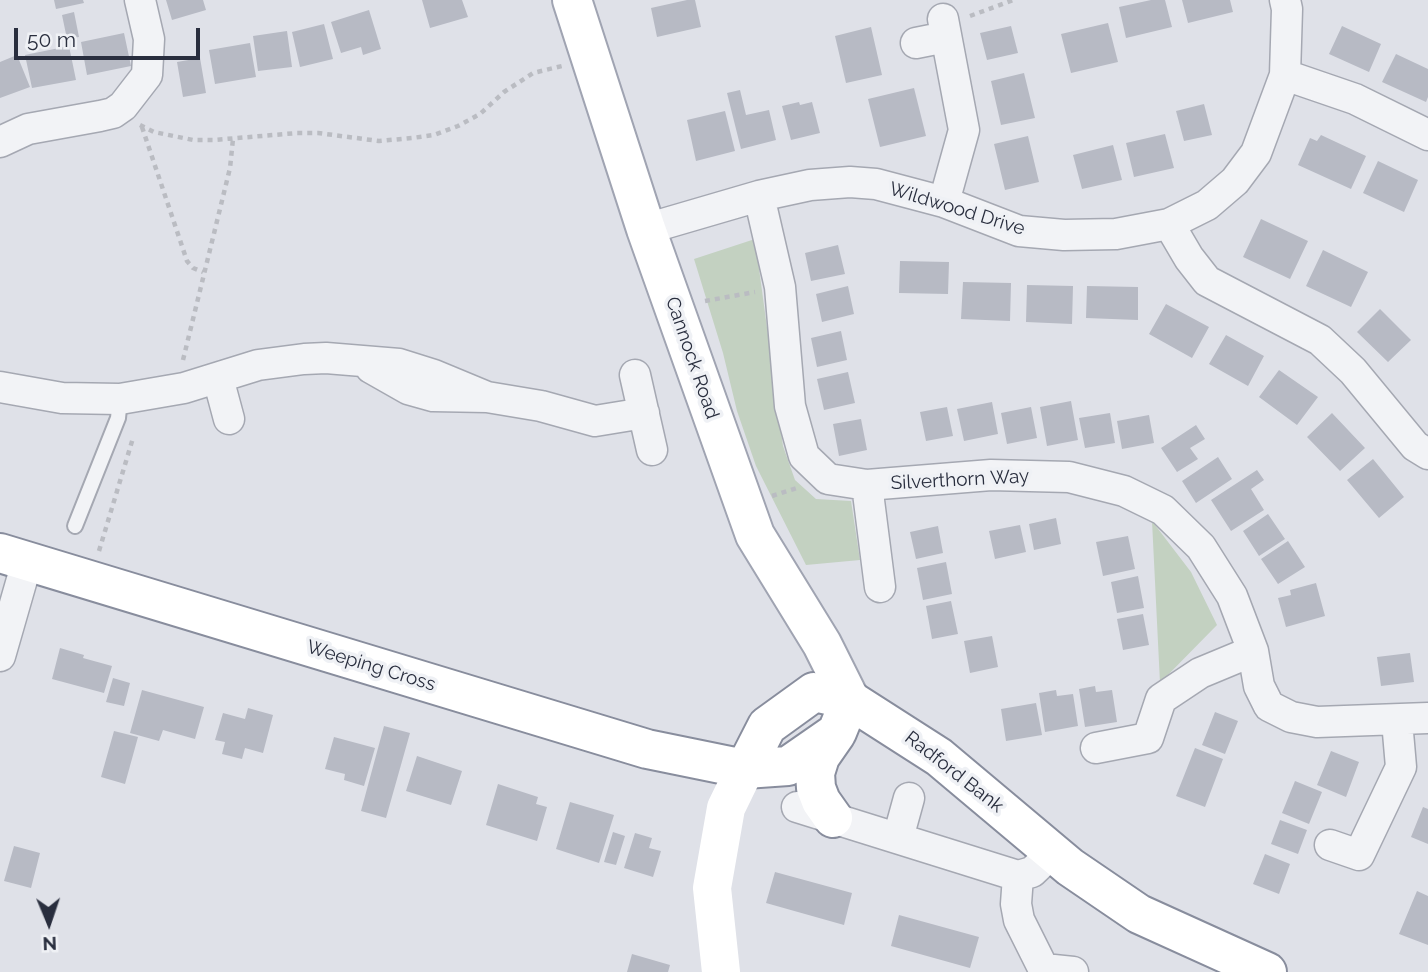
<!DOCTYPE html>
<html>
<head>
<meta charset="utf-8">
<style>
  body { margin:0 }
  #map { position:relative; width:1428px; height:972px; overflow:hidden; background:#dfe1e8; font-family:Raleway,sans-serif }
  canvas { display:block }
  .north { position:absolute; left:14px; top:888px; width:70px; height:70px; -webkit-text-stroke:5px #eff1f5; paint-order:stroke; rotate:178deg; font-size:19px; font-weight:700; line-height:28px; text-align:center; color:#292e3e }
  .north::after { content:''; display:block; margin:auto; width:24px; height:32px; background:#292e3e; clip-path:polygon(50% 0,100% 100%,50% 72%,0 100%) }
  .scale { position:absolute; left:14px; top:28px; width:186px; height:32px; box-sizing:border-box; border:4px solid #292e3e; border-top:0; padding-left:9px; font-size:21px; line-height:24px; white-space:nowrap; color:#292e3e; -webkit-text-stroke:5px #eff1f5; paint-order:stroke }
</style>
</head>
<body>
<div id="map">
<canvas width="1428" height="972"></canvas>
<div class="north">N</div>
<div class="scale">50 m</div>
</div>
<script>
const ctx = document.querySelector('canvas').getContext('2d');
ctx.lineJoin = 'round';
function paint(path, color) { ctx.fillStyle = color; ctx.fill(path, 'evenodd'); }
const shape = rows => new Path2D(rows.map(r => 'M' + r).join(''));
function strokePath(path, color, width, dash) { ctx.strokeStyle = color; ctx.lineWidth = width; ctx.lineCap = dash ? 'butt' : 'round'; ctx.setLineDash(dash || []); ctx.stroke(path); }
function drawText(font, color, halo, rows, align = 'center') {
  ctx.font = font + ' Raleway,sans-serif'; ctx.lineWidth = 7; ctx.setLineDash([]); ctx.textBaseline = 'middle'; ctx.strokeStyle = halo; ctx.fillStyle = color; for (const [text, x, y, turn = 0] of rows) {
    ctx.save(); ctx.translate(x, y); ctx.rotate((+turn || 0) * Math.PI / 180); ctx.textAlign = isNaN(turn) ? turn : align; if (halo) ctx.strokeText(text, 0, 0); ctx.fillText(text, 0, 0); ctx.restore();
  }
}
const green = shape([
  [755,239,783,446,795,480,816,499,851,501,860,560,806,565,756,466,737,411,723,353,694,259],
  [1152,521,1191,572,1217,625,1160,683]
]);
const building = shape([
  [54,0,83,0,84,3,56,9],
  [166,0,203,0,206,10,172,20],
  [422,0,462,0,468,17,430,28],
  [687,0,695,0,701,27,657,37,651,8],
  [1151,0,1165,0,1172,27,1126,38,1119,7],
  [1182,0,1230,0,1233,12,1188,23],
  [369,10,381,49,363,55,361,47,341,53,331,22],
  [74,12,79,37,67,39,62,15],
  [1108,23,1118,62,1071,73,1061,34],
  [324,24,333,59,300,67,292,32],
  [1011,26,1018,53,987,60,980,33],
  [1342,26,1381,44,1369,72,1329,54],
  [871,27,882,75,846,83,835,36],
  [287,31,292,67,258,71,253,36],
  [124,33,131,66,87,75,81,42],
  [250,43,256,77,215,84,209,50],
  [69,46,76,80,32,88,25,55],
  [1396,54,1428,69,1428,97,1426,102,1382,82],
  [17,55,30,87,0,98,0,62],
  [200,58,206,93,183,97,177,62],
  [1024,73,1035,118,1001,125,991,81],
  [914,88,926,136,880,147,868,99],
  [740,90,746,115,769,110,776,140,741,149,727,93],
  [799,102,800,105,812,102,820,133,791,140,782,106],
  [1204,104,1212,135,1184,141,1176,111],
  [725,111,735,151,696,161,687,120],
  [1165,134,1174,168,1134,177,1126,143],
  [1321,135,1366,156,1351,189,1298,165,1310,138,1317,141],
  [1028,136,1039,182,1005,190,994,144],
  [1113,145,1122,180,1082,189,1073,155],
  [1378,161,1418,180,1404,212,1363,193],
  [1261,219,1308,241,1290,279,1243,257],
  [838,245,845,274,811,281,805,253],
  [1323,250,1368,272,1351,307,1306,286],
  [900,261,949,262,948,294,899,293],
  [963,282,1011,283,1010,321,961,319],
  [1027,285,1073,286,1072,324,1026,322],
  [848,286,854,314,822,322,816,294],
  [1087,286,1138,287,1138,320,1086,318],
  [1166,304,1209,327,1192,358,1149,334],
  [1380,309,1411,340,1388,362,1357,332],
  [841,331,847,360,817,367,811,338],
  [1226,335,1264,356,1248,386,1209,364],
  [1279,370,1318,397,1297,425,1259,397],
  [848,372,855,403,824,410,817,379],
  [1071,401,1078,440,1047,446,1040,407],
  [992,402,998,434,964,441,957,409],
  [947,407,953,436,926,441,920,412],
  [1031,407,1037,438,1007,444,1001,413],
  [1110,413,1115,443,1085,448,1079,418],
  [1332,413,1365,448,1340,471,1307,437],
  [1149,415,1154,443,1122,449,1117,421],
  [861,419,867,450,839,456,833,424],
  [1196,425,1205,439,1190,448,1198,459,1177,472,1161,448],
  [1218,457,1232,479,1196,503,1182,481],
  [1373,459,1404,497,1379,518,1347,480],
  [1257,470,1264,480,1251,489,1264,510,1231,531,1211,500],
  [1268,514,1285,539,1259,556,1243,531],
  [1056,518,1061,544,1034,550,1029,524],
  [1020,525,1026,552,995,559,989,531],
  [938,526,943,553,916,559,910,532],
  [1128,536,1135,569,1103,576,1096,542],
  [1288,541,1305,567,1278,584,1261,559],
  [946,562,952,594,923,600,917,568],
  [1138,576,1144,608,1117,613,1111,582],
  [1316,583,1325,616,1286,627,1278,598,1291,595,1290,590],
  [951,601,958,634,932,639,926,606],
  [1143,614,1149,645,1123,650,1117,619],
  [992,636,998,667,970,673,964,641],
  [60,648,84,655,83,658,112,666,104,693,52,679],
  [1410,653,1414,682,1381,686,1377,657],
  [113,678,130,683,124,706,106,702],
  [1095,686,1096,692,1112,690,1117,722,1085,727,1079,689],
  [142,690,204,707,195,739,163,730,159,741,130,733],
  [1056,690,1057,696,1073,694,1078,726,1045,732,1039,693],
  [1036,703,1042,735,1006,741,1001,709],
  [248,708,273,715,263,753,245,748,242,759,222,754,225,742,215,740,223,713,245,719],
  [1215,712,1238,721,1225,754,1202,745],
  [384,726,410,733,386,818,361,811],
  [114,731,138,737,125,784,101,777],
  [334,737,375,748,364,786,344,780,345,774,325,769],
  [1195,748,1223,759,1205,807,1176,796],
  [1331,751,1359,762,1346,797,1317,785],
  [417,756,462,771,451,805,406,791],
  [1295,781,1322,792,1309,824,1282,813],
  [498,784,538,797,536,804,547,807,537,841,486,825],
  [570,802,614,815,599,863,556,849],
  [1423,807,1428,809,1428,844,1411,837],
  [1280,820,1307,830,1298,854,1271,844],
  [613,832,625,836,616,865,604,862],
  [635,833,652,838,649,848,661,851,653,877,624,868],
  [14,846,40,853,31,888,4,881],
  [1265,854,1290,864,1279,894,1253,884],
  [775,872,852,893,844,925,766,903],
  [1417,891,1428,896,1428,945,1399,934],
  [899,915,979,937,970,968,891,946],
  [632,954,670,965,668,972,627,972]
]);
const path = shape([
  [970,16,1013,0],
  [140,125,154,132,193,140,214,140,297,133,318,133,379,141,412,138,434,135,458,126,480,114,504,92,533,73,562,66],
  [142,127,187,261,193,268,203,272],
  [705,301,755,292],
  [183,360,230,168,233,139],
  [772,496,800,487],
  [99,551,133,438]
]);
const lane = shape([
  [75,526,118,418,120,399]
]);
const street = shape([
  [943,19,964,130,944,202],
  [916,43,946,37],
  [1285,75,1355,99,1428,135],
  [0,142,28,129,100,116,113,113,123,106,147,75,149,39,140,0],
  [759,196,780,287,790,406,804,456,828,479,867,485,991,475,1069,477,1124,491,1163,510,1201,547,1232,596,1253,651,1259,686,1269,706,1291,717,1317,722,1428,718],
  [1169,224,1189,258,1207,281,1320,340,1353,371,1415,446,1428,454],
  [646,229,759,196,810,185,850,182,876,184,944,202,1019,231,1064,235,1116,234,1169,224,1207,205,1235,181,1256,153,1285,75,1287,9,1285,0],
  [371,368,408,389,433,396,487,397,541,406,595,421,644,413],
  [635,375,652,450],
  [218,378,229,419],
  [0,387,62,398,120,399,184,388,258,365,304,359,326,358,399,364,434,375,487,397],
  [867,485,880,587],
  [0,656,27,562],
  [1096,748,1148,738,1161,699,1200,673,1253,651],
  [797,807,1018,876,1032,872,1053,852],
  [898,838,909,798],
  [1330,845,1359,855,1401,767,1397,721],
  [1018,876,1016,904,1019,920,1045,972],
  [1044,969,1073,972]
]);
const secondary = shape([
  [721,972,712,888,726,808,745,769]
]);
const primary = shape([
  [572,0,646,229,755,535,822,644,850,700]
]);
const highway = shape([
  [0,553,647,749,745,769,788,766,837,732,850,700],
  [745,769,767,726,814,692,850,700,939,757,1070,867,1139,914,1267,972],
  [833,818,821,801,816,788,815,773,820,757,836,734]
]);
const streetNames = [
  ["Wildwood Drive",957,209,17],
  ["Cannock Road",692,358,71],
  ["Silverthorn Way",960,480,-3],
  ["Weeping Cross",371,666,17],
  ["Radford Bank",954,772,38]
];
paint(green, '#c3d1c1');
paint(building, '#b7bac4');
strokePath(lane, '#a5a8b2', 18);
strokePath(street, '#a5a8b2', 33);
strokePath(primary, '#a0a4b2', 42);
strokePath(highway, '#888d9d', 42);
strokePath(path, '#babcc2', 4.5, [5, 5]);
strokePath(lane, '#f2f3f6', 14);
strokePath(street, '#f2f3f6', 30);
strokePath(secondary, '#fff', 38);
strokePath(primary, '#fff', 38);
strokePath(highway, '#fff', 38);
drawText('19px', '#292e3e', '#eff1f5', streetNames);
</script>
</body>
</html>
